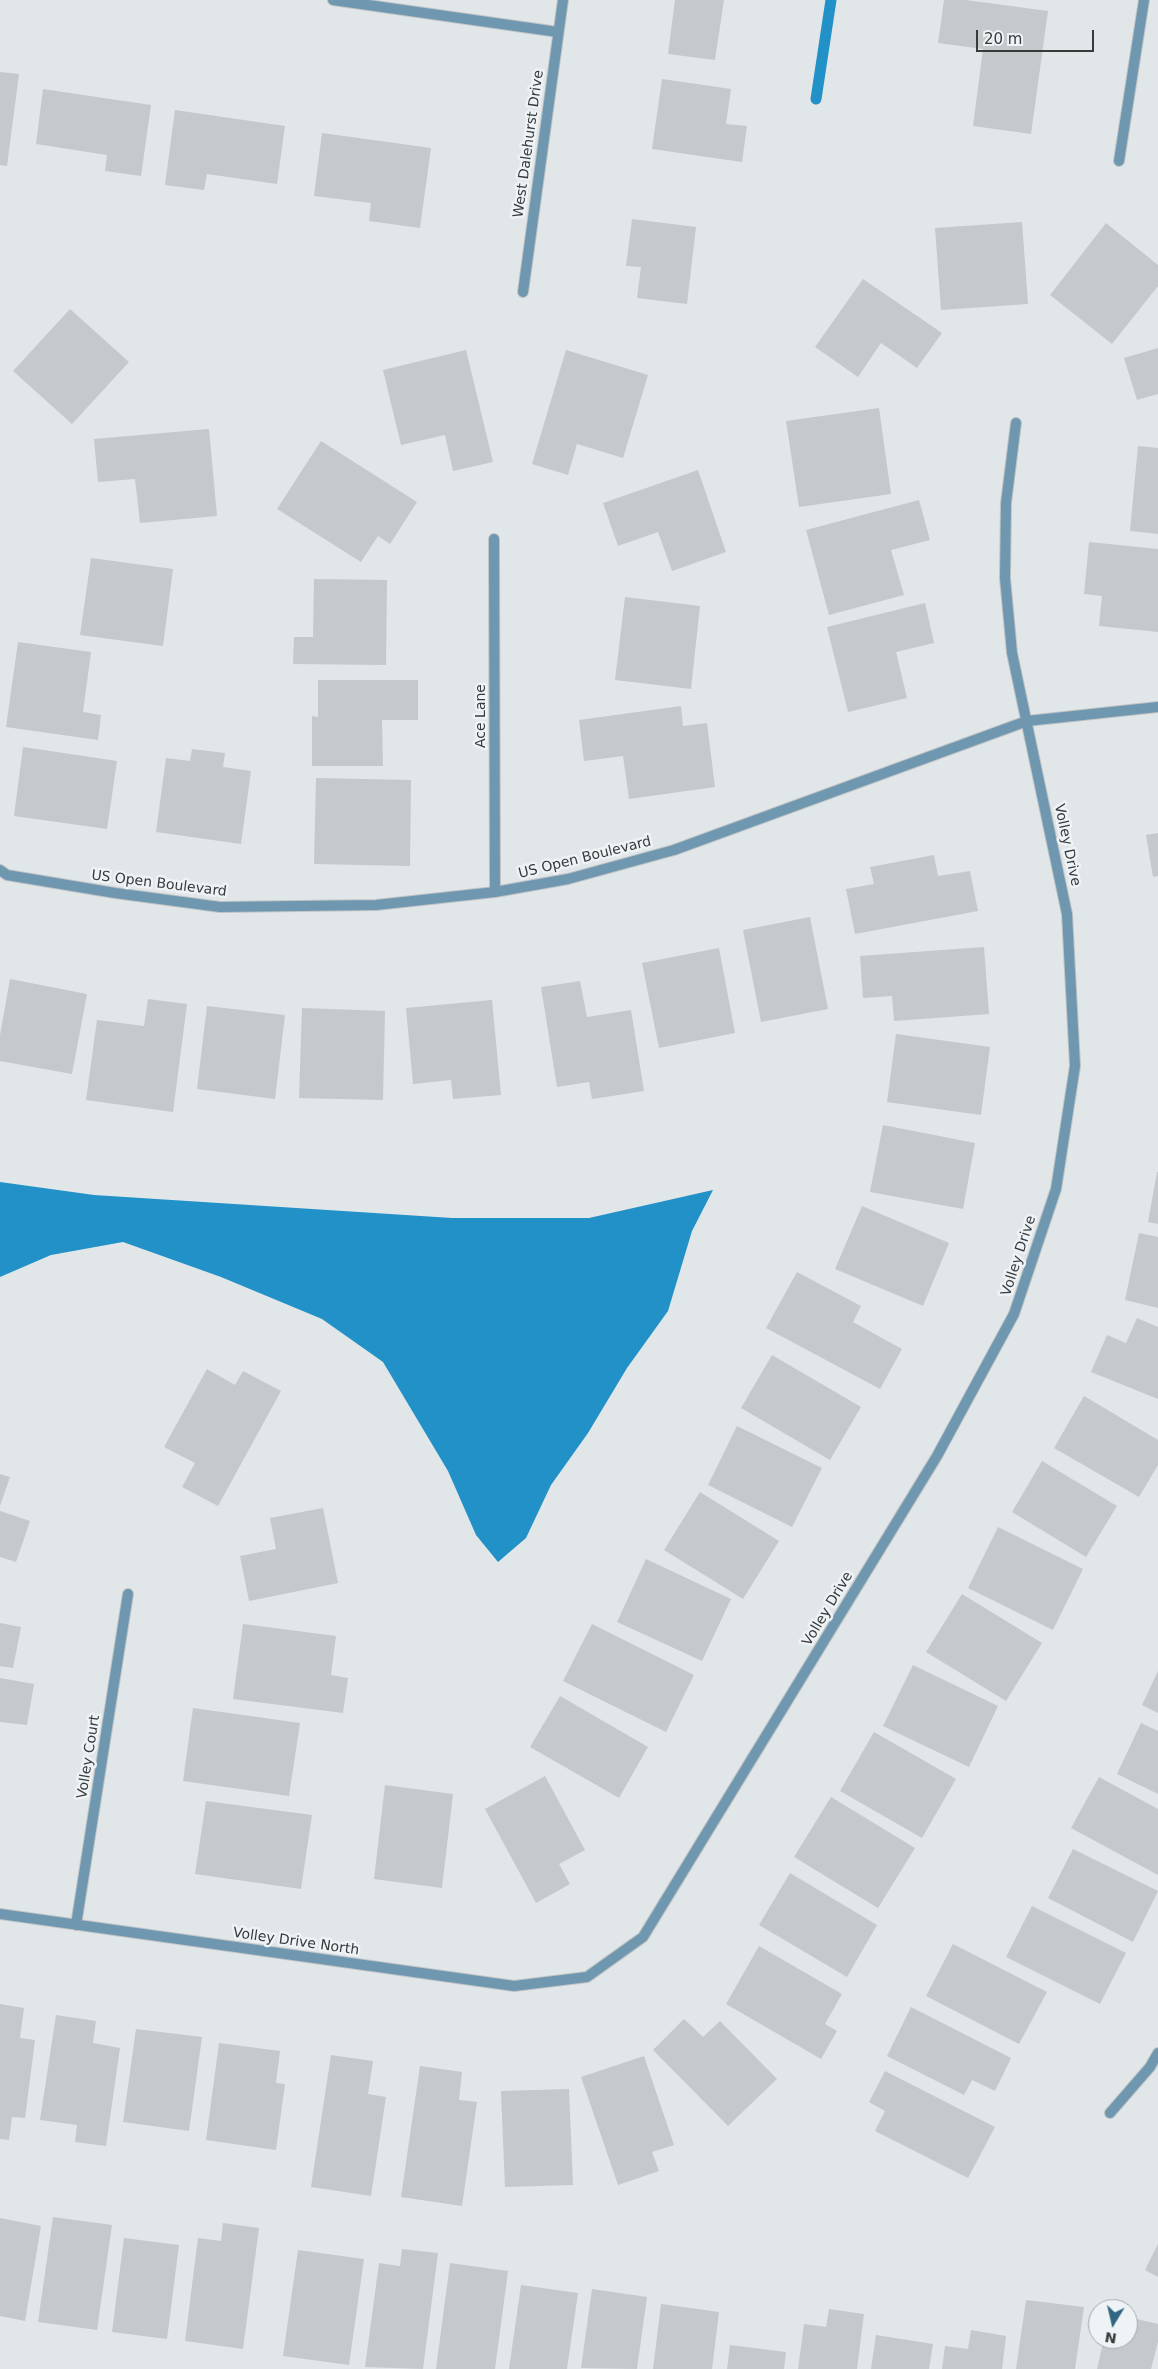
<!DOCTYPE html>
<html>
<head>
<meta charset="utf-8">
<style>
  body { margin:0 }
  #map { position:relative; width:1158px; height:2369px; overflow:hidden; background:#e1e6e9; font-family:"DejaVu Sans",sans-serif }
  canvas { display:block }
  .north { position:absolute; left:1088px; top:2299px; width:50px; height:50px; box-sizing:border-box; background:#eef3f6; border:1px solid #a5a9ac; border-radius:50%; rotate:189deg; font-size:14px; font-weight:700; line-height:20px; text-align:center; color:#383a3c }
  .north::after { content:''; display:block; margin:auto; width:18px; height:22px; background:#336683; clip-path:polygon(50% 0,100% 100%,50% 72%,0 100%) }
  .scale { position:absolute; left:976px; top:30px; width:118px; height:22px; box-sizing:border-box; border:2px solid #383a3c; border-top:0; padding-left:6px; font-size:15px; line-height:18px; white-space:nowrap; color:#383a3c; -webkit-text-stroke:4px #eef3f6; paint-order:stroke }
</style>
</head>
<body>
<div id="map">
<canvas width="1158" height="2369"></canvas>
<div class="north">N</div>
<div class="scale">20 m</div>
</div>
<script>
const ctx = document.querySelector('canvas').getContext('2d');
ctx.lineJoin = 'round';
function paint(path, color) { ctx.fillStyle = color; ctx.fill(path, 'evenodd'); }
const shape = rows => new Path2D(rows.map(r => 'M' + r).join(''));
function strokePath(path, color, width, dash) { ctx.strokeStyle = color; ctx.lineWidth = width; ctx.lineCap = dash ? 'butt' : 'round'; ctx.setLineDash(dash || []); ctx.stroke(path); }
function drawText(font, color, halo, rows, align = 'center') {
  ctx.font = font + ' "DejaVu Sans",sans-serif'; ctx.lineWidth = 5; ctx.setLineDash([]); ctx.textBaseline = 'middle'; ctx.strokeStyle = halo; ctx.fillStyle = color; for (const [text, x, y, turn = 0] of rows) {
    ctx.save(); ctx.translate(x, y); ctx.rotate((+turn || 0) * Math.PI / 180); ctx.textAlign = isNaN(turn) ? turn : align; if (halo) ctx.strokeText(text, 0, 0); ctx.fillText(text, 0, 0); ctx.restore();
  }
}
const water = shape([
  [0,1182,94,1195,452,1218,589,1218,713,1190,692,1231,668,1311,627,1368,588,1433,551,1485,526,1538,498,1562,476,1535,448,1471,383,1362,322,1319,221,1277,123,1242,51,1255,0,1277]
]);
const stream = shape([
  [816,99,831,0]
]);
const building = shape([
  [675,0,724,0,715,60,668,54],
  [944,0,966,0,1048,11,1031,134,973,126,983,49,938,43],
  [0,72,19,74,7,166,0,165],
  [662,79,731,89,726,124,747,126,742,162,652,149],
  [43,89,151,105,141,176,105,171,107,155,36,144],
  [175,110,285,126,277,184,207,174,204,190,165,185],
  [322,133,431,148,420,228,369,221,371,203,314,196],
  [632,219,696,227,687,304,637,298,641,267,626,266],
  [1022,222,1028,304,941,310,935,228],
  [1106,223,1158,265,1158,286,1112,344,1050,295],
  [863,279,942,333,917,368,881,343,858,377,815,347],
  [70,309,129,362,72,424,13,371],
  [1158,348,1158,394,1137,400,1124,358],
  [466,350,493,462,453,471,445,435,401,445,383,370],
  [566,350,648,375,623,458,577,444,568,475,532,464],
  [879,408,891,494,799,507,786,421],
  [209,429,217,516,140,523,135,479,98,482,94,439],
  [321,441,417,502,390,544,378,536,361,562,277,509],
  [1138,446,1158,448,1158,534,1130,531],
  [698,470,726,552,672,571,658,532,618,546,603,503],
  [919,500,930,540,891,550,904,595,829,615,806,530],
  [1089,542,1158,549,1158,632,1099,626,1102,596,1084,594],
  [91,558,173,569,163,646,80,635],
  [314,579,387,580,386,665,293,664,294,637,313,637],
  [625,597,700,606,691,689,615,680],
  [925,603,934,643,896,652,907,698,848,712,827,627],
  [18,642,91,652,83,712,101,715,98,740,6,727],
  [318,680,418,680,418,720,382,720,383,766,312,766,312,716,318,717],
  [681,706,683,726,707,723,715,787,629,799,623,756,584,761,579,720],
  [23,747,117,761,107,829,14,816],
  [192,749,225,753,223,767,251,771,241,844,156,832,166,758,190,761],
  [316,778,411,780,410,866,314,864],
  [1158,833,1158,876,1153,877,1146,835],
  [934,855,938,876,970,871,978,911,855,934,846,889,874,884,870,867],
  [810,917,828,1009,761,1022,743,930],
  [984,947,989,1014,894,1021,892,996,863,998,860,956],
  [719,948,735,1033,659,1048,642,963],
  [10,979,87,994,72,1074,0,1061,0,1035],
  [580,981,587,1017,631,1010,644,1091,592,1099,589,1082,557,1087,541,987],
  [148,999,187,1004,173,1112,86,1100,97,1020,144,1026],
  [492,1000,501,1095,453,1099,451,1080,413,1084,406,1008],
  [207,1006,285,1015,275,1099,197,1089],
  [302,1008,385,1011,383,1100,299,1098],
  [896,1034,990,1047,981,1115,887,1102],
  [883,1125,975,1143,963,1209,870,1192],
  [1157,1172,1158,1172,1158,1224,1148,1222],
  [862,1206,949,1243,923,1306,835,1269],
  [1139,1233,1158,1237,1158,1308,1125,1300],
  [797,1272,861,1306,853,1322,902,1349,880,1389,766,1328],
  [1137,1318,1158,1327,1158,1399,1091,1372,1107,1335,1126,1343],
  [772,1355,861,1407,830,1460,741,1408],
  [207,1369,235,1385,243,1371,281,1391,218,1506,182,1487,195,1463,164,1447],
  [1084,1396,1158,1440,1158,1465,1139,1497,1054,1448],
  [737,1426,822,1468,792,1527,708,1485],
  [1042,1461,1117,1506,1086,1557,1012,1512],
  [0,1474,10,1477,0,1506],
  [700,1492,779,1541,743,1599,664,1550],
  [323,1508,338,1583,249,1601,240,1556,276,1549,270,1518],
  [0,1511,30,1521,16,1562,0,1557],
  [998,1527,1083,1569,1053,1630,968,1588],
  [646,1559,731,1599,702,1661,617,1622],
  [962,1594,1042,1643,1006,1701,926,1652],
  [0,1623,21,1627,13,1668,0,1666],
  [243,1624,336,1636,331,1675,348,1678,343,1713,233,1699],
  [592,1624,694,1675,666,1732,563,1681],
  [913,1665,998,1706,969,1767,883,1726],
  [1158,1671,1158,1713,1142,1705],
  [0,1678,34,1684,27,1725,0,1722],
  [560,1696,648,1747,619,1798,530,1747],
  [193,1708,300,1723,289,1796,183,1781],
  [1141,1723,1158,1731,1158,1794,1117,1774],
  [874,1732,956,1779,922,1838,840,1791],
  [545,1776,585,1850,559,1864,570,1884,536,1903,485,1809],
  [1099,1777,1158,1809,1158,1875,1071,1828],
  [385,1785,453,1794,442,1888,374,1879],
  [831,1797,915,1848,878,1908,794,1857],
  [206,1801,312,1815,301,1889,195,1874],
  [1073,1849,1158,1891,1133,1942,1048,1898],
  [790,1873,877,1925,847,1977,759,1925],
  [1032,1906,1126,1953,1100,2004,1006,1957],
  [953,1944,1047,1992,1019,2044,926,1996],
  [759,1946,842,1994,825,2024,837,2031,821,2059,726,2004],
  [0,2004,24,2008,20,2038,35,2040,25,2118,12,2117,9,2140,0,2139],
  [911,2007,1011,2058,995,2091,972,2080,964,2095,887,2056],
  [56,2015,96,2021,93,2043,120,2048,106,2146,75,2142,77,2125,40,2120],
  [684,2019,703,2037,720,2021,777,2079,728,2126,653,2050],
  [136,2029,202,2037,189,2131,123,2122],
  [219,2043,280,2051,276,2083,285,2084,276,2150,206,2140],
  [331,2055,373,2061,368,2094,386,2097,371,2196,311,2187],
  [644,2056,674,2145,652,2152,659,2171,618,2185,581,2077],
  [420,2066,462,2072,459,2100,477,2102,462,2206,401,2197],
  [885,2071,995,2127,968,2178,875,2131,885,2111,869,2102],
  [569,2089,573,2185,505,2187,501,2091],
  [53,2217,112,2225,97,2330,38,2322],
  [0,2218,41,2226,25,2321,0,2316],
  [223,2223,259,2228,243,2349,185,2341,198,2238,221,2241],
  [124,2238,179,2245,167,2339,112,2332],
  [1158,2244,1158,2277,1145,2270],
  [402,2249,438,2253,423,2369,365,2367,379,2263,400,2266],
  [298,2250,364,2259,349,2365,283,2356],
  [450,2263,508,2271,495,2369,436,2369],
  [521,2285,578,2293,567,2369,509,2369],
  [592,2289,647,2297,637,2369,581,2368],
  [1026,2300,1084,2307,1075,2369,1016,2369],
  [661,2304,719,2312,712,2369,653,2369],
  [829,2309,864,2314,857,2369,798,2369,804,2324,826,2327],
  [1128,2317,1158,2324,1158,2342,1151,2369,1097,2369,1104,2339,1128,2339],
  [971,2330,1006,2336,1002,2369,942,2369,945,2346,968,2349],
  [876,2335,933,2344,929,2369,871,2369],
  [730,2345,786,2352,784,2369,727,2369]
]);
const street = shape([
  [333,0,558,32],
  [1119,161,1144,0],
  [523,292,563,0],
  [494,539,495,892],
  [0,870,7,875,115,893,220,907,376,905,495,892,568,879,674,850,1027,721,1158,707],
  [0,1914,514,1986,587,1977,643,1937,937,1456,1014,1314,1056,1189,1075,1066,1067,914,1012,653,1005,578,1006,503,1016,423],
  [76,1925,128,1594],
  [1110,2113,1150,2067,1158,2053]
]);
const streetNames = [
  ["West Dalehurst Drive",529,144,-82],
  ["Ace Lane",481,716,-90],
  ["Volley Drive",1067,845,78],
  ["US Open Boulevard",585,858,-14],
  ["US Open Boulevard",159,884,7],
  ["Volley Drive",1019,1256,-72],
  ["Volley Drive",828,1609,-59],
  ["Volley Court",89,1757,-81],
  ["Volley Drive North",296,1942,8]
];
paint(water, '#2291c8');
strokePath(stream, '#2291c8', 11);
paint(building, '#c4c9cc');
strokePath(street, '#bfc4c6', 12);
strokePath(street, '#7097b0', 10);
drawText('14px', '#383a3c', '#eef3f6', streetNames);
</script>
</body>
</html>
